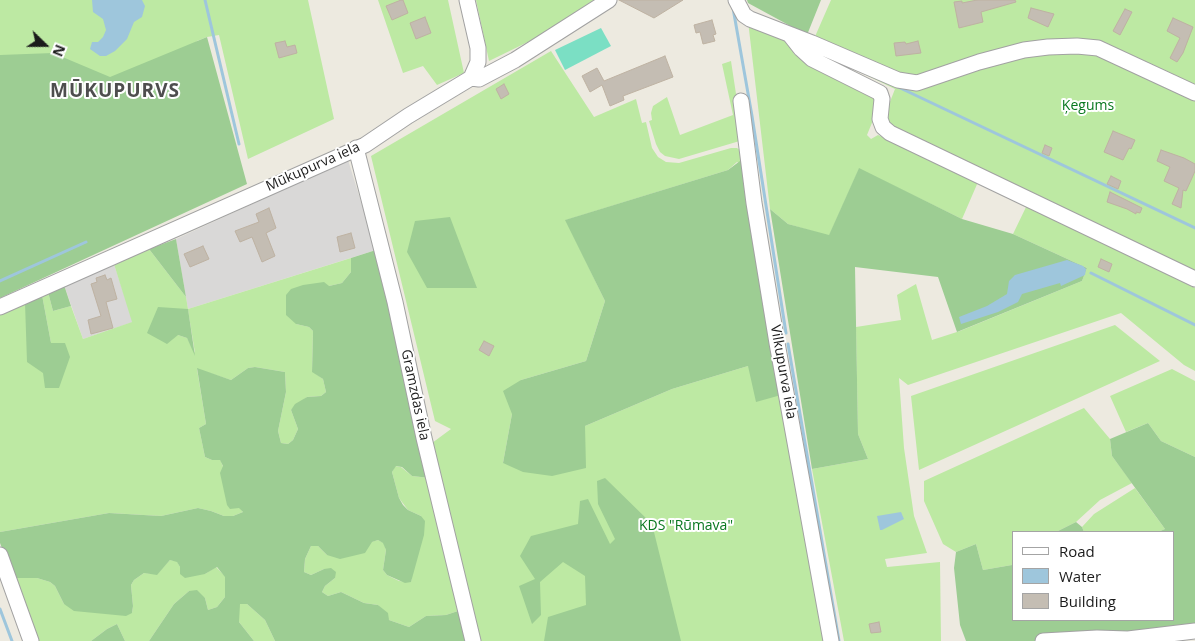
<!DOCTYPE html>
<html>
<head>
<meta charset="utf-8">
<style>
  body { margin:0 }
  #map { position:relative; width:1195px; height:641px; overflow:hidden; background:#edeae0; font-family:"Open Sans",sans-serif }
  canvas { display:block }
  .legend { position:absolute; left:1012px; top:531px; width:162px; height:90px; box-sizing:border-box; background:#fff; border:1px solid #a4a4a4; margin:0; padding:6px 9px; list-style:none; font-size:15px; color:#1b1b1b }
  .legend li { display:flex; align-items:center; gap:10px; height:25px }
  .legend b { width:25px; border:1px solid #a4a4a4 }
  .north { position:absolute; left:20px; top:20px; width:50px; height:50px; -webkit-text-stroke:4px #fff; paint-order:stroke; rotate:112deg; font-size:14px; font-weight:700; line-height:20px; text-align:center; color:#1b1b1b }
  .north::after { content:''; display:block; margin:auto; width:18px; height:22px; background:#1b1b1b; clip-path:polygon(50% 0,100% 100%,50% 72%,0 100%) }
</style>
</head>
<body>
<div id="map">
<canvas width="1195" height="641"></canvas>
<ul class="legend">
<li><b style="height:6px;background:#fff"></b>Road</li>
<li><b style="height:14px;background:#9ec6dc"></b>Water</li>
<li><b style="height:14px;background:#c4bdb3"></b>Building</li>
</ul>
<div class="north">N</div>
</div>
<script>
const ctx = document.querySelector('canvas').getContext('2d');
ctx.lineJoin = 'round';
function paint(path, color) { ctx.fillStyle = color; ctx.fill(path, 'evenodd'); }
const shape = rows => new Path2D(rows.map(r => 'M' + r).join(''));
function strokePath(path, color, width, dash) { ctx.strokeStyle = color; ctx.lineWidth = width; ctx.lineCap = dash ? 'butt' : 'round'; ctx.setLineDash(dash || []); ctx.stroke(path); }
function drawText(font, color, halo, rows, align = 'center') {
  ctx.font = font + ' "Open Sans",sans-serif'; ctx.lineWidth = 4; ctx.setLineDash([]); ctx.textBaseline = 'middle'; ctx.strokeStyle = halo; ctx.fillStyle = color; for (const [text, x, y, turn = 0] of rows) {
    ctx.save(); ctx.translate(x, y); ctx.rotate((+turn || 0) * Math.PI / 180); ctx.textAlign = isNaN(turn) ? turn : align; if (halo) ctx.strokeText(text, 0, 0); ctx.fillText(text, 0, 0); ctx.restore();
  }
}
const residential = shape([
  [348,160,376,250,188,309,176,239],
  [114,264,133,322,83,339,64,285]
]);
const grass = shape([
  [0,0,308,0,334,119,248,159,219,35,207,37,197,41,0,283],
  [378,0,448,0,464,73,437,85,423,66,403,73],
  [476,0,594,0,534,39,489,61],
  [831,0,1195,0,1195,276,892,131,884,117,895,89,810,48],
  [748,21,787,38,794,54,877,96,878,108,867,135,871,139,878,135,978,182,962,219,859,169,829,236,788,224,770,209],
  [551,51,594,117,636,99,642,123,646,122,652,148,658,157,666,162,679,163,731,148,737,148,741,151,746,166,737,162,728,170,566,220,605,301,586,361,521,380,512,414,503,463,585,468,585,426,672,389,748,366,781,395,823,641,480,641,432,443,451,429,435,421,371,156],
  [731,61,743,140,679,159,665,156,660,152,656,144,649,121,652,120,651,113,653,106,667,97,680,135,733,115,722,64],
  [1027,205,1195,288,1195,371,1184,365,1121,313,908,385,899,378,904,448,914,516,927,553,885,559,887,567,940,562,941,641,844,641,812,469,868,459,858,434,856,327,901,320,897,295,916,284,932,340,960,331,1082,281,1087,268,1013,234],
  [149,249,186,297,188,309,351,258,351,272,342,283,329,286,296,324,309,327,313,331,312,371,323,379,326,392,321,396,307,397,291,410,298,429,293,440,288,444,281,443,278,431,286,392,285,372,255,367,248,368,231,380,197,369,206,424,199,428,205,457,212,460,220,459,239,507,243,512,233,516,224,516,211,511,198,508,161,516,109,513,0,532,0,314,25,303,51,343,42,295,48,292,53,311,71,306,83,339,132,322,114,264],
  [188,310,195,353,187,338,178,335],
  [1115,325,1160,361,919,470,911,396],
  [1172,369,1195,381,1195,457,1161,441,1148,423,1126,432,1110,396],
  [1084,408,1110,439,1112,456,1132,483,1100,500,1076,522,1056,532,1014,532,1014,562,1012,565,983,570,976,544,956,552,943,544,924,501,924,481],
  [395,466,401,467,412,476,430,478,461,610,446,615,426,616,409,627,389,620,378,605,364,603,341,592,328,596,322,592,325,586,335,578,324,569,311,575,304,572,305,559,311,546,318,546,327,555,378,540,384,543,386,550,383,570,387,575,399,581,411,582,421,516,408,510,399,498,392,472],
  [1135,488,1165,529,1158,532,1084,532,1082,527,1094,514],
  [170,560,177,561,180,567,205,574,216,567,225,576,225,597,217,607,208,610,205,598,189,591,174,604,149,641,125,641,117,624,107,629,91,641,35,641,13,578,37,578,50,582,55,586,64,604,132,613,133,606,131,585,134,580,144,573,157,574],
  [239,604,247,604,265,620,275,641,254,641,239,622]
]);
const forest = shape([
  [747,0,821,0,807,35,748,3],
  [207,37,247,184,0,298,0,55,53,53,110,77],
  [740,161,743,162,781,395,756,402,748,366,672,389,585,426,586,468,552,476,523,472,503,463,512,414,503,391,521,380,586,361,605,301,565,220,728,170],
  [859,168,962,219,1013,234,1087,268,1082,281,957,332,938,277,855,267,858,434,868,459,812,469,770,209,788,224,829,235],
  [450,217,467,262,477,288,427,288,407,252,415,221],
  [176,239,186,297,149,249],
  [376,250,430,478,412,476,402,467,396,466,392,472,399,498,403,505,408,510,421,516,425,521,424,535,411,582,405,583,387,575,383,570,386,550,383,543,378,540,372,542,365,553,340,559,327,555,318,546,311,546,305,559,304,572,311,575,324,569,331,568,336,572,335,578,325,586,322,592,328,596,341,592,364,603,378,605,388,613,389,620,409,627,426,616,446,615,461,610,468,641,275,641,265,620,247,604,240,604,239,622,254,641,149,641,174,604,189,591,197,590,205,598,208,610,217,607,225,597,225,577,217,567,205,574,185,578,180,574,180,567,177,562,170,560,157,575,144,573,134,580,131,585,133,606,132,613,126,616,74,611,64,604,55,586,50,582,37,578,13,578,0,543,0,532,109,513,161,516,198,508,211,511,224,516,233,516,243,512,239,508,230,509,227,505,220,473,223,466,220,460,212,460,205,457,199,428,206,424,197,368,231,380,248,368,255,367,285,372,286,392,278,431,281,443,288,444,293,440,298,429,291,410,295,404,307,397,321,396,326,392,323,379,312,372,313,331,309,327,296,324,286,315,286,295,291,289,303,285,324,282,329,286,342,283,351,272,351,258],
  [64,285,71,306,53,311,48,292],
  [42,295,51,343,65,343,70,357,59,388,45,388,43,373,27,362,25,303],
  [158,307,188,309,195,356,187,338,178,335,167,344,147,333],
  [1148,423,1161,441,1195,457,1195,627,1043,641,966,641,960,625,954,568,956,552,976,544,983,570,1012,565,1014,562,1014,620,1174,620,1174,532,1158,532,1165,529,1112,456,1110,439],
  [605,478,652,524,681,641,544,641,548,617,586,605,585,576,563,562,540,582,541,615,532,624,519,586,535,579,520,556,531,536,578,524,580,501,588,499,610,544,615,539,598,504,597,481],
  [1076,522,1082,527,1084,532,1056,532],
  [117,624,125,641,91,641,107,629]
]);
const pitch = shape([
  [601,28,611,46,565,70,555,50]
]);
const water = shape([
  [92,0,142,0,145,6,142,17,134,22,127,39,115,51,106,56,100,56,90,49,92,42,98,42,103,37,106,30,103,19,93,12],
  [1067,260,1083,266,1086,269,1085,275,1061,286,1060,283,1022,294,1018,302,998,312,961,324,959,317,987,306,1007,294,1009,281,1015,275],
  [901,512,904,519,882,530,880,530,877,516]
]);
const stream = shape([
  [205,0,239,144],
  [733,8,752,116,786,333],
  [896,86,1195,228],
  [1091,273,1195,325],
  [0,281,86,242],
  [788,344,839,641],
  [0,609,12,641]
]);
const building = shape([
  [401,0,403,0,408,13,392,20,386,6,401,0],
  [619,0,683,0,654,18,619,0],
  [977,0,1015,0,1016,2,981,12,983,22,959,28,954,2,962,1,962,3,977,0],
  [1031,8,1054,14,1048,27,1028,18,1031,8],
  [1125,9,1132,12,1120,35,1113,31,1125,9],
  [425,17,431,33,416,39,410,23,425,17],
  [1173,18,1193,27,1183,53,1177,62,1170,58,1180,38,1167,31,1173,18],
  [712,20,716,34,713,35,715,41,703,44,700,32,696,33,694,25,712,20],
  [285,41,287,47,295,45,297,53,279,58,275,43,285,41],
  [918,41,921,53,896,56,894,43,905,42,906,44,918,41],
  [665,56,673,77,623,96,624,100,610,106,602,85,590,92,582,76,597,68,604,81,665,56],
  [504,84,509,94,501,99,496,89,504,84],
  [1113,131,1135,140,1131,149,1129,148,1123,160,1104,152,1113,131],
  [1045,145,1052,148,1049,156,1042,153,1045,145],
  [1161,150,1184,158,1195,164,1195,171,1192,178,1186,191,1183,190,1181,208,1172,204,1179,188,1164,181,1170,167,1157,161,1161,150],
  [1111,176,1121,181,1118,189,1107,184,1111,176],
  [1110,192,1142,208,1140,213,1136,212,1136,214,1127,209,1107,202,1110,192],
  [269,208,276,228,266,233,275,256,262,262,252,237,240,242,235,231,259,222,256,214,269,208],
  [351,233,355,248,340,252,337,237,351,233],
  [203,246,209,259,190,267,184,254,203,246],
  [1101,259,1112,264,1109,272,1098,267,1101,259],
  [105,275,107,280,111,278,117,299,106,302,113,328,91,334,88,320,101,316,91,284,97,282,96,278,105,275],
  [484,341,494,346,489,356,479,350,484,341],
  [879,622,881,632,871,633,869,624,879,622]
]);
const minor = shape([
  [467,0,478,48,478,62,471,78],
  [736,0,744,15,750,19,812,43,898,80,917,83,979,62,1024,50,1048,47,1077,46,1098,48,1195,93],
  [790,35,801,49,812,59,880,93,882,99,880,119,883,127,890,133,1195,279],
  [741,101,754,203,777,343,831,641],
  [356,148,395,302,424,438,473,641],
  [0,307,365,145,408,116,471,78,479,79,515,60,609,0],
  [0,555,31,641],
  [1043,641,1097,638,1128,639,1195,631]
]);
const parkNames = [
  ["Ķegums",1088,106],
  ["KDS \"Rūmava\"",686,526]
];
const streetNames = [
  ["Mūkupurva iela",313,167,-24],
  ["Vilkupurva iela",783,372,80],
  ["Gramzdas iela",415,395,78]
];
const districtNames = [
  ["MŪKUPURVS",115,92]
];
paint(residential, '#d9d8d7');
paint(grass, '#bde9a3');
paint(forest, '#9dcd93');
paint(pitch, '#7bdfc4');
paint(water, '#9ec6dc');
strokePath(stream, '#9ec6dc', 3);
paint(building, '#c4bdb3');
strokePath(building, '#beb2a2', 1);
strokePath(minor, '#a2a2a2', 17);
strokePath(minor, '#fff', 15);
drawText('14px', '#097820', '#fff', parkNames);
drawText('14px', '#1b1b1b', '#fff', streetNames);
ctx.letterSpacing = '1px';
drawText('bold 19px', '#4e4e4e', '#fff', districtNames);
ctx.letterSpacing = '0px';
</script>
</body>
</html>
